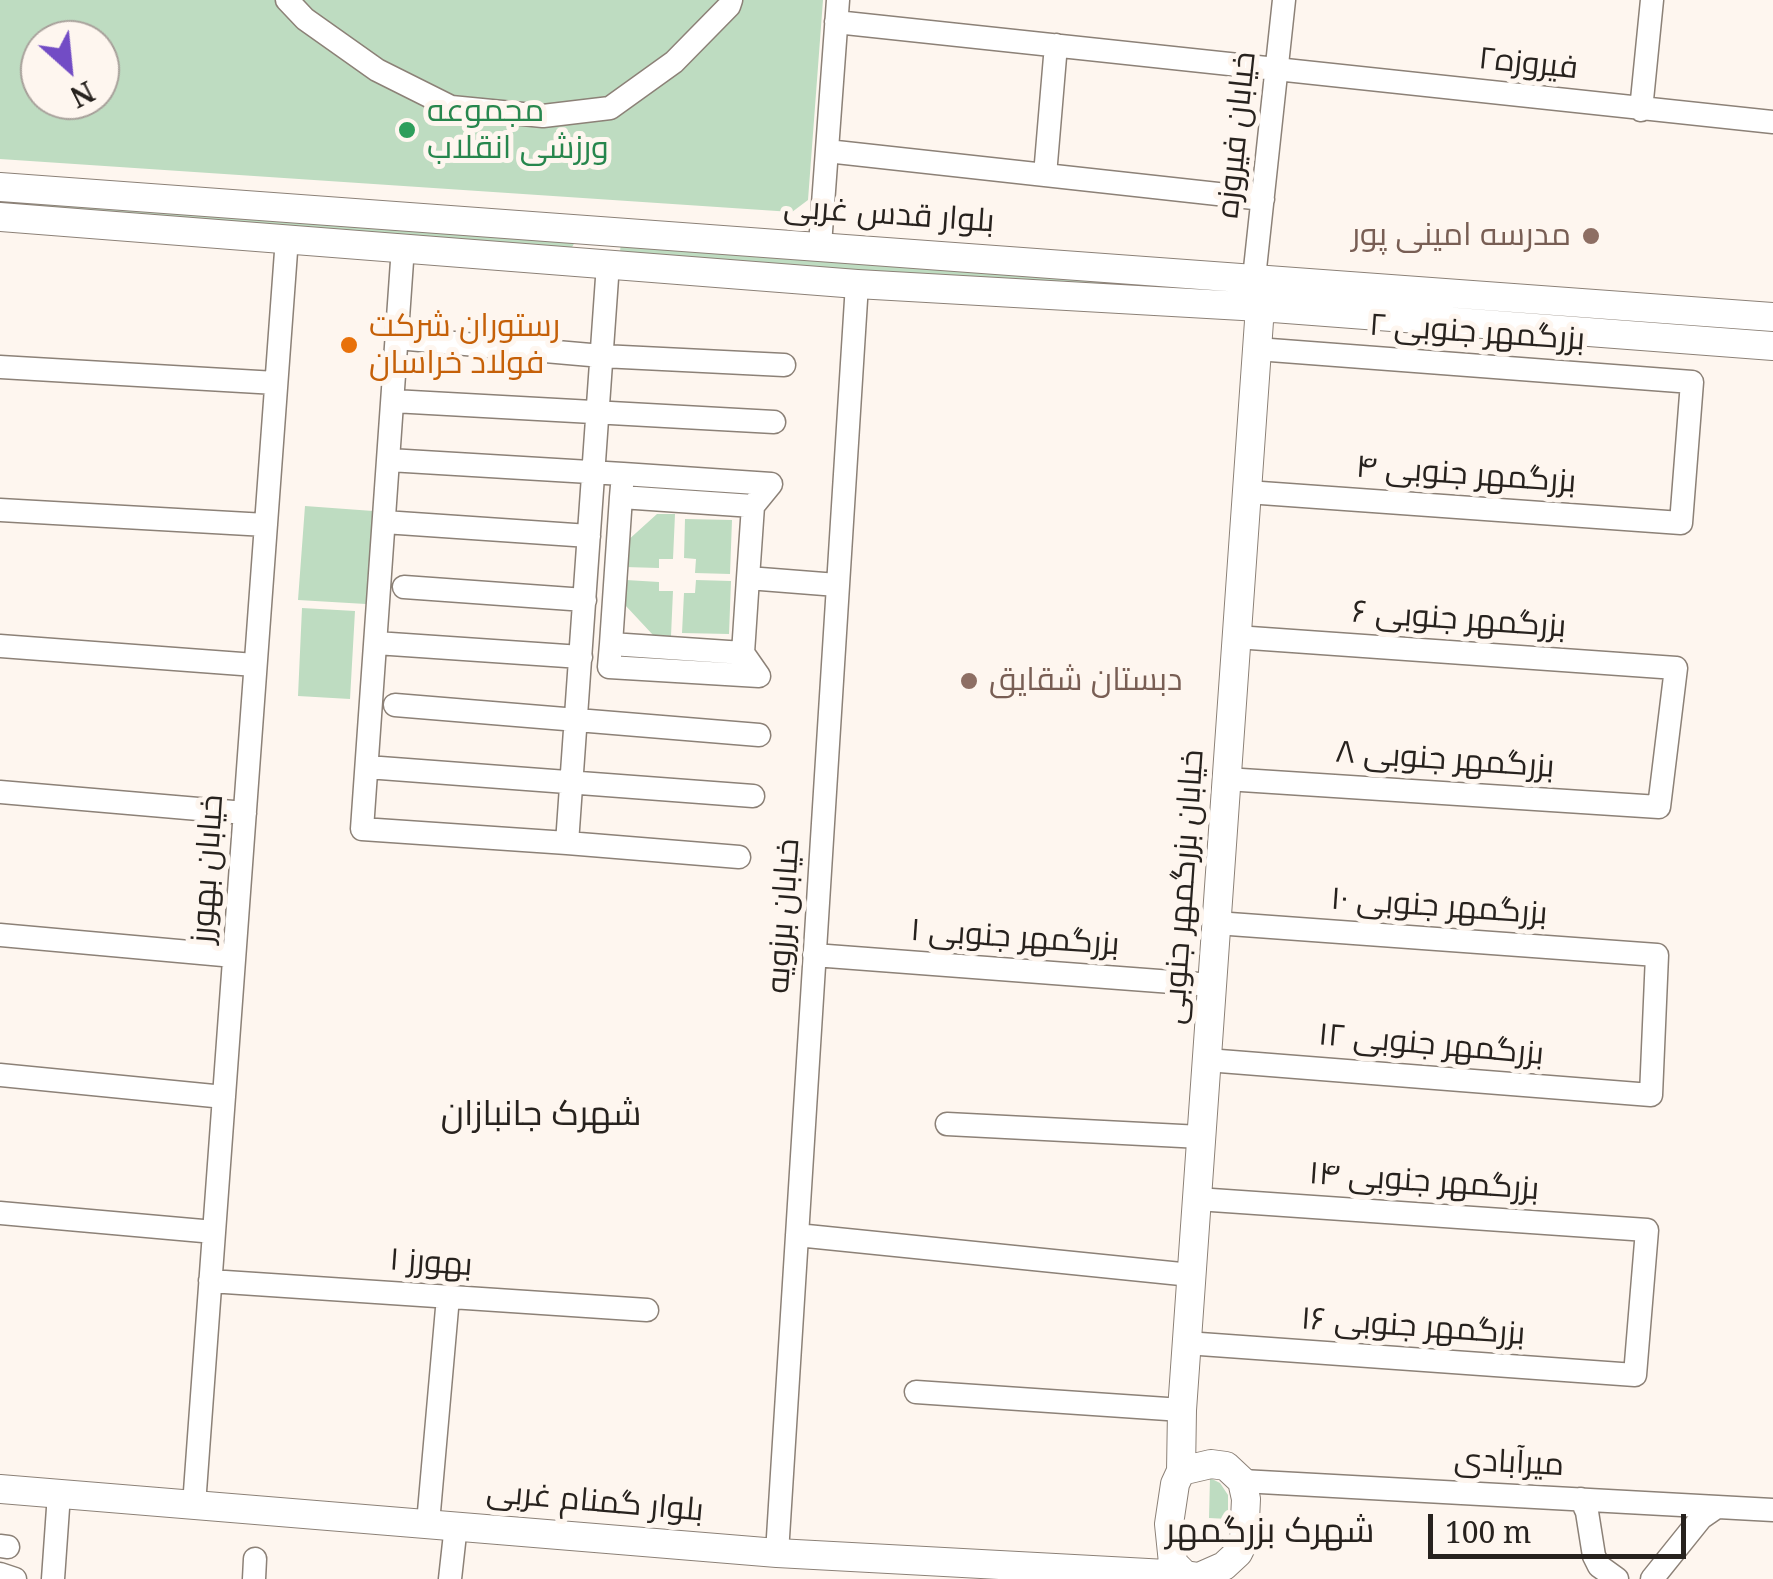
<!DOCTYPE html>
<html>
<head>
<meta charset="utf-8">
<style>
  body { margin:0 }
  #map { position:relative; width:1773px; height:1579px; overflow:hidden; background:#fef6ef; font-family:"Noto Serif",serif }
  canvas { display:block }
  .north { position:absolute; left:20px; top:20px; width:100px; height:100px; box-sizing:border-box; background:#fef6ef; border:2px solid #a8a19b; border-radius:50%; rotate:153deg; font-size:28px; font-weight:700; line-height:40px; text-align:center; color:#27221e }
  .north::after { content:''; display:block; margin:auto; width:35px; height:45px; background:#724cc5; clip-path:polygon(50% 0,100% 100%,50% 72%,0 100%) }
  .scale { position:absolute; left:1428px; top:1514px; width:258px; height:45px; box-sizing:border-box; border:5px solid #27221e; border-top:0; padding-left:12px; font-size:30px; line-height:35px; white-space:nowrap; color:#27221e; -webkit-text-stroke:8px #fef6ef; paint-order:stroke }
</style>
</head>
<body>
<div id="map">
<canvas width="1773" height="1579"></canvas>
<div class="north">N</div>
<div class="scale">100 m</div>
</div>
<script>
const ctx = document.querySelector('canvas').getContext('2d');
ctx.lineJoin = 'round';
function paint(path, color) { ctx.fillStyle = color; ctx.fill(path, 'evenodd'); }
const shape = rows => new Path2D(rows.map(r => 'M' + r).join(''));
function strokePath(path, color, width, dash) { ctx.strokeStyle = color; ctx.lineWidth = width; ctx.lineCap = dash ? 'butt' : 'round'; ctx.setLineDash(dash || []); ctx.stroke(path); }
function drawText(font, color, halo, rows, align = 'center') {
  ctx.font = font + ' "Noto Serif",Cairo,serif'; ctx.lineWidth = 10; ctx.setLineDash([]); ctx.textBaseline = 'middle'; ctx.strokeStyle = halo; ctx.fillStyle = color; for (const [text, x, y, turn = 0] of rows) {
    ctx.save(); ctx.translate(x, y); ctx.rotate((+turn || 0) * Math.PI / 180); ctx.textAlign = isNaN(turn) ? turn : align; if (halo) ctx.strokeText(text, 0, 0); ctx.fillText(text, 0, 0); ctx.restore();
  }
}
const green = shape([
  [0,0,823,0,808,200,792,212,0,159],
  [40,40,100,40,100,100,40,100],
  [0,198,575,242,571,249,0,208],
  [621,241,1440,304,1440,313,1046,287,620,252],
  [305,506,373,511,366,604,298,600],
  [657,514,675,514,673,559,659,559,659,568,625,567,626,542],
  [685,519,732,520,730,574,695,573,696,559,684,558],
  [626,580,659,582,659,591,673,591,671,636,653,635,625,605],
  [696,580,731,581,729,634,682,633,684,593,695,593],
  [302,608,355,611,350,699,298,696],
  [1210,1478,1220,1483,1228,1495,1228,1519,1209,1518]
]);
const minor = shape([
  [287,0,305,19,377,70,451,107,543,116,610,108,674,62,729,6,731,0],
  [836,22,1773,122],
  [1641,110,1652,0],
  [827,151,1263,199],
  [1045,175,1056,45],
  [820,245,838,0],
  [403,247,362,829,567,843,608,264],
  [1254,278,1284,0],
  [397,338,602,356,784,365],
  [0,367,276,383],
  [393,401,774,422],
  [389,460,623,474,621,497],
  [623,474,771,484,753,506],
  [1247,492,1681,523,1692,382,1257,349],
  [0,510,266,525],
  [384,522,589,536],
  [748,578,743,653,611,644,621,497,753,506,748,578,837,585],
  [404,587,585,600],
  [376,643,581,657],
  [611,644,609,667,759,676,743,653],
  [0,646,255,665],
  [395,705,759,735],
  [367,767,753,796],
  [1226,779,1659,807,1676,668,1236,637],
  [0,792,245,813],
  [567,843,739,857],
  [0,935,234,956],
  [814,955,1212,985],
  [1207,1060,1651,1095,1657,955,1216,923],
  [0,1075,224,1097],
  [947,1124,1201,1137],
  [0,1213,214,1232],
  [797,1235,1191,1275],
  [210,1281,647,1310],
  [1186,1343,1635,1375,1647,1230,1197,1199],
  [916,1392,1182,1410],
  [1242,1481,1773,1510],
  [1581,1499,1587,1512,1594,1556,1599,1566,1617,1579],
  [194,1505,287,238],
  [428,1523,448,1297],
  [0,1546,8,1547],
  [777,1553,857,284],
  [0,1574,15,1579],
  [53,1579,59,1494],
  [254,1579,255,1559],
  [450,1579,456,1525],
  [1652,1579,1701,1518,1717,1507]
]);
const major = shape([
  [0,187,1773,317],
  [0,217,857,284,1260,307,1773,346],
  [1181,1471,1211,1464,1226,1466,1242,1481,1246,1499,1244,1541,1238,1553,1224,1566,1199,1577,1185,1575,1173,1563,1169,1524,1175,1484,1181,1471,1182,1410,1260,307],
  [0,1489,777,1553,1185,1575]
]);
const markers = [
  [407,130,10,"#2e9e5b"],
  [1591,236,10,"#8d6e63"],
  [349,345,10,"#e8710a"],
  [969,681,10,"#8d6e63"]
];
const streetNames = [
  ["فیروزه۲",1528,64,6],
  ["خیابان فیروزه",1237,135,-84],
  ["بلوار قدس غربی",889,215,4],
  ["بزرگمهر جنوبی ۲",1477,333,4],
  ["بزرگمهر جنوبی ۴",1466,475,4],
  ["بزرگمهر جنوبی ۶",1459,620,4],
  ["بزرگمهر جنوبی ۸",1445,760,4],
  ["خیابان بهورز",208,869,-86],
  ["خیابان بزرگمهر جنوبی",1184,887,-86],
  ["بزرگمهر جنوبی ۱۰",1439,907,4],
  ["خیابان برزویه",784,916,-86],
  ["بزرگمهر جنوبی ۱",1015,938,4],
  ["بزرگمهر جنوبی ۱۲",1431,1045,5],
  ["بزرگمهر جنوبی ۱۴",1424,1182,4],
  ["بهورز ۱",431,1263,4],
  ["بزرگمهر جنوبی ۱۶",1413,1327,4],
  ["میرآبادی",1509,1463,3],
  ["بلوار گمنام غربی",595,1502,5]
];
const leisureNames = [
  ["مجموعه",427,112],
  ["ورزشی انقلاب",427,149]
];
const educationNames = [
  ["مدرسه امینی پور",1571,236],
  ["دبستان شقایق",989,681,"left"]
];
const foodNames = [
  ["رستوران شرکت",369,327],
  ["فولاد خراسان",369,364]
];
const neighbourhoodNames = [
  ["شهرک جانبازان",541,1115],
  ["شهرک بزرگمهر",1270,1532]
];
paint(green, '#bedcc1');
strokePath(minor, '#8c8177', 25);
strokePath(major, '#8c8177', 30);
strokePath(minor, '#fff', 22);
strokePath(major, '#fff', 28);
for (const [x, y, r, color] of markers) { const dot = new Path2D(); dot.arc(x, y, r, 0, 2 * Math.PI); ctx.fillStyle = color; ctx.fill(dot); strokePath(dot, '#fef6ef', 4); }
drawText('32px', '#27221e', '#fef6ef', streetNames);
drawText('32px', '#27864d', '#fef6ef', leisureNames, 'left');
drawText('32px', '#785e54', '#fef6ef', educationNames, 'right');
drawText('32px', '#c56008', '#fef6ef', foodNames, 'left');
drawText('35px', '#27221e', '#fef6ef', neighbourhoodNames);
</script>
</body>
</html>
